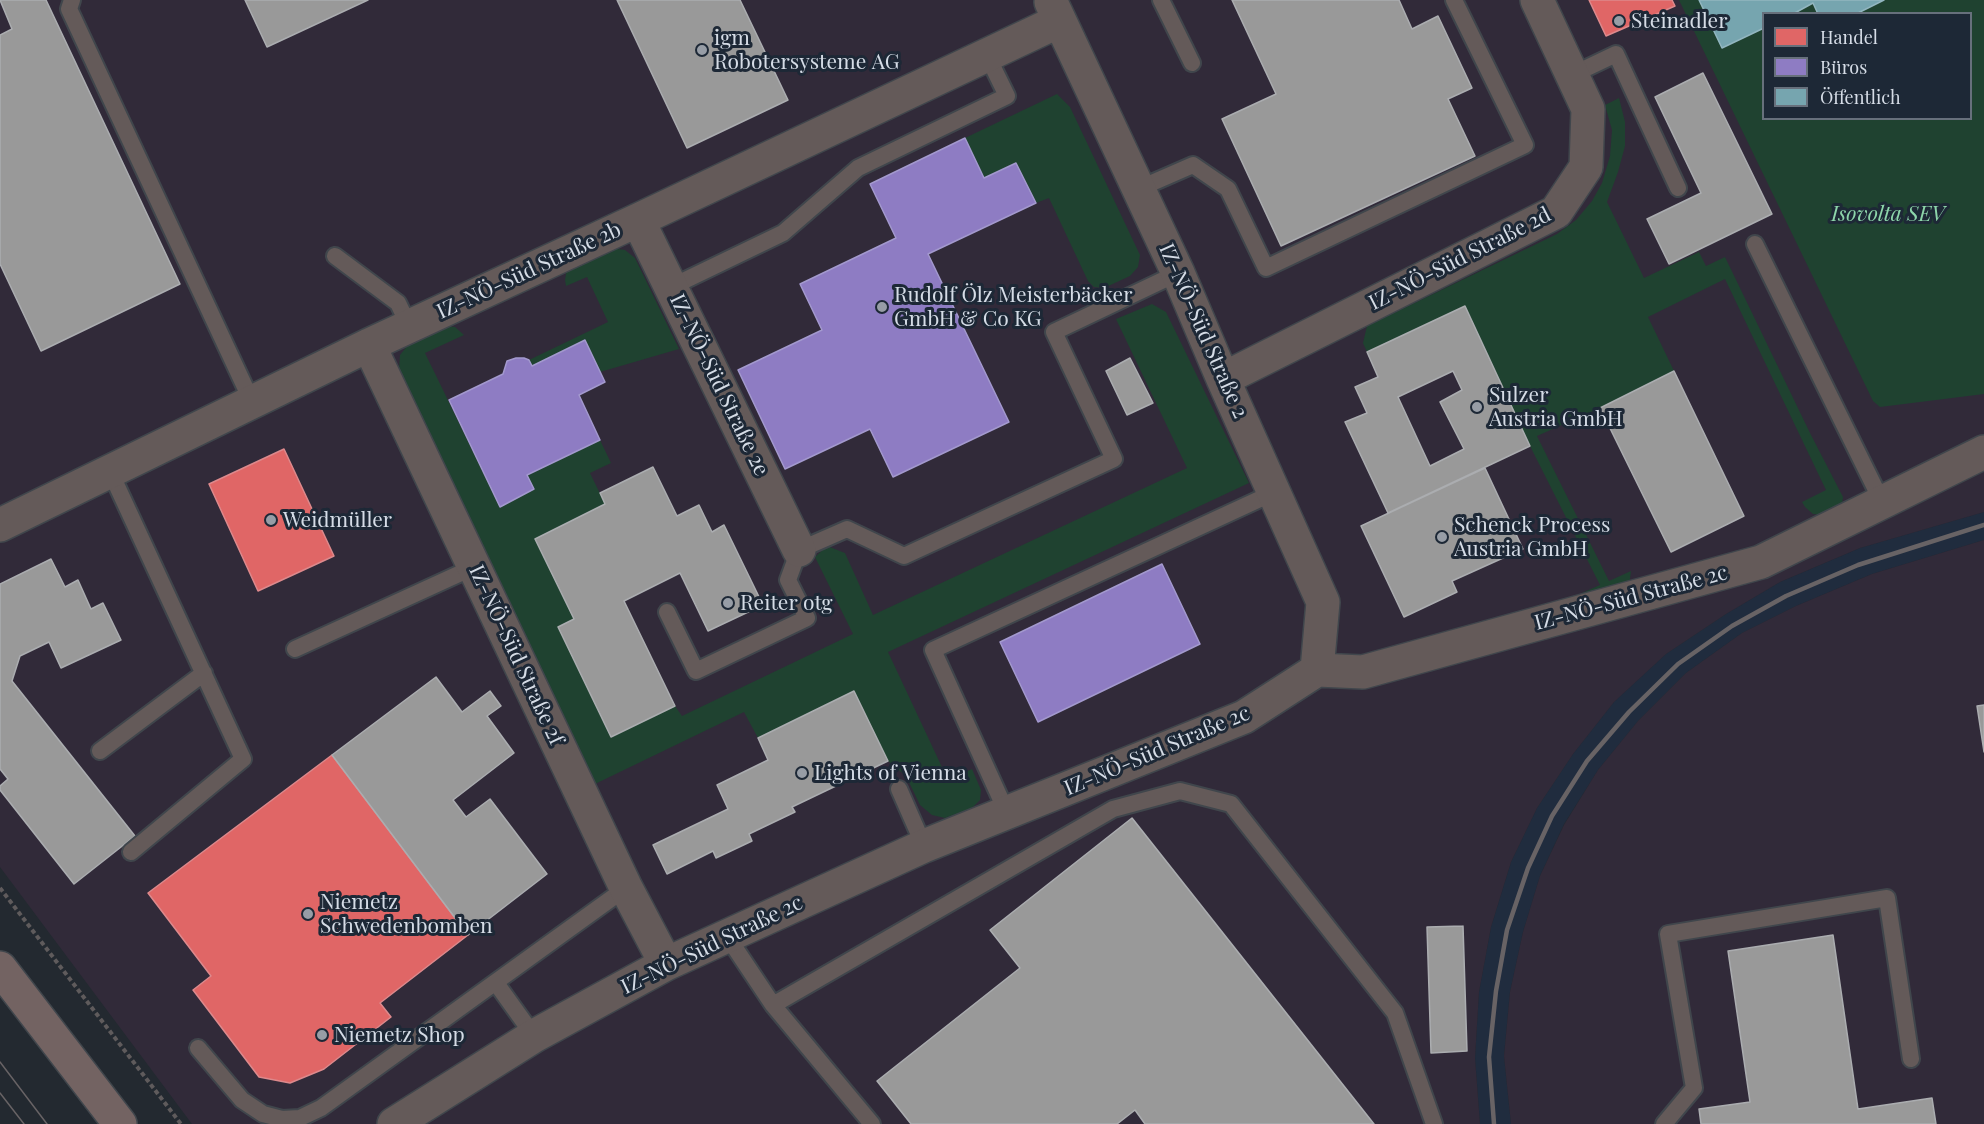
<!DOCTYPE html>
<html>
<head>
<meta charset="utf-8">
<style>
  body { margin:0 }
  #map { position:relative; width:1984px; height:1124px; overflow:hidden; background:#232930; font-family:"Playfair Display",serif }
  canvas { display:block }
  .legend { position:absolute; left:1762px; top:12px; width:210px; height:108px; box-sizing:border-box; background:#1d2836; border:2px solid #67707c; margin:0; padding:8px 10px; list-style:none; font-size:18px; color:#d5dce6 }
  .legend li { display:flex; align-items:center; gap:12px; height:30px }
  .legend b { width:30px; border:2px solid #67707c }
</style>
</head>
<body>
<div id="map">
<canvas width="1984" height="1124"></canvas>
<ul class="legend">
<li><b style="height:16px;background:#e06666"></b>Handel</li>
<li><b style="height:16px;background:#8e7cc3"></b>Büros</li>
<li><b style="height:16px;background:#76a5af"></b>Öffentlich</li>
</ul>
</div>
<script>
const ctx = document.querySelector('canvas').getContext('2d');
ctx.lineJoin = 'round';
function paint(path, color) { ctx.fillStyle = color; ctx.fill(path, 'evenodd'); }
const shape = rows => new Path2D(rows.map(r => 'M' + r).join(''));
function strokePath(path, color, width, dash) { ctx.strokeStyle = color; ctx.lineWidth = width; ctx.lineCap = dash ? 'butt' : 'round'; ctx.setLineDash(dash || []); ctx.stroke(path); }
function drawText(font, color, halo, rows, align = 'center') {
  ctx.font = font + ' "Playfair Display",serif'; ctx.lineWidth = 6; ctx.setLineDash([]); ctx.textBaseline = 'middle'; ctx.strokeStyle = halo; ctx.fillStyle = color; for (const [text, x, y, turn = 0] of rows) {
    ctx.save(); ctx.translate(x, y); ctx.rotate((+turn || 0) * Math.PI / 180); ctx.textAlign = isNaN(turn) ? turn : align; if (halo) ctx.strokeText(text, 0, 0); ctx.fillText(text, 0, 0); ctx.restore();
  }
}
const built = shape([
  [1984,512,1984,540,1872,574,1796,606,1742,633,1686,673,1638,721,1598,770,1564,824,1540,876,1523,932,1510,992,1504,1056,1511,1124,1480,1124,1475,1058,1479,992,1491,927,1511,862,1537,808,1573,754,1614,702,1666,654,1726,614,1780,582,1860,548]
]);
const industrial = shape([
  [0,0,1984,0,1984,512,1860,548,1780,582,1726,614,1666,654,1614,702,1573,754,1537,808,1511,862,1491,927,1479,992,1475,1058,1480,1124,192,1124,0,867],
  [1764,14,1970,14,1970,118,1764,118],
  [1984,540,1984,1124,1511,1124,1504,1056,1510,992,1523,932,1540,876,1564,825,1598,770,1638,721,1686,673,1742,633,1796,606,1872,574]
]);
const green = shape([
  [1679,0,1984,0,1984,394,1880,407,1873,401],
  [1764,14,1970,14,1970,118,1764,118],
  [1057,94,1070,107,1140,255,1138,267,1130,276,1104,288,1094,287,1088,281,1049,198,1036,203,1016,163,984,178,965,138],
  [1619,98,1625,122,1625,146,1618,172,1607,202,1644,278,1699,252,1706,266,1725,257,1810,433,1843,497,1841,511,1830,516,1813,514,1805,507,1802,502,1826,490,1725,279,1648,317,1674,371,1600,408,1537,436,1609,581,1631,571,1629,586,1586,601,1582,593,1600,585,1530,446,1465,306,1367,352,1363,343,1367,326,1557,234,1576,220,1592,201,1602,183,1610,156,1612,130,1605,105],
  [610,248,625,250,635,258,679,349,600,372,585,340,532,366,529,360,608,322,587,277,566,286,565,280,567,268],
  [1152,304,1166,312,1249,483,888,652,948,780,972,769,981,790,980,800,972,808,945,818,932,815,920,805,906,776,888,761,854,692,758,738,744,712,595,784,399,370,400,355,408,345,445,326,455,327,464,335,425,353,500,507,534,489,527,475,600,440,611,463,590,473,605,504,535,539,574,619,558,627,675,706,682,716,853,634,815,557,827,546,845,553,873,615,1187,468,1116,319]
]);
const shops = shape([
  [1589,0,1672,0,1675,6,1606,36,1589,0],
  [284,449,334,556,258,591,209,484,284,449],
  [332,755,468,935,380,1003,391,1017,324,1069,290,1083,259,1077,193,990,211,976,148,893,332,755]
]);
const offices = shape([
  [965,138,984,178,1016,163,1036,203,928,254,1009,422,893,477,870,429,785,469,738,370,822,330,800,284,896,238,870,184,965,138],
  [585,340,605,382,579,395,600,440,527,475,534,489,500,507,449,400,503,374,507,361,516,358,524,358,529,360,532,366,585,340],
  [1162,564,1200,644,1038,722,1000,642,1162,564]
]);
const public = shape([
  [1699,0,1884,0,1856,14,1818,14,1813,3,1793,14,1764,14,1764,28,1722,48,1699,0]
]);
const industry = shape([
  [0,0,46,0,180,284,41,351,0,264,0,35,12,29,0,0],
  [245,0,368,0,267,47,245,0],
  [617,0,740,0,788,100,687,148,617,0],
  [1232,0,1399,0,1412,29,1438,16,1472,88,1448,99,1475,156,1281,246,1222,119,1276,94,1232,0],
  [1703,73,1772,214,1669,264,1647,219,1701,193,1655,97,1703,73],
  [1465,306,1530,446,1388,513,1345,422,1367,413,1355,387,1378,377,1367,352,1465,306],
  [1453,371,1462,390,1440,402,1464,449,1430,466,1398,397,1453,371],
  [1130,358,1153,403,1127,415,1106,371,1130,358],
  [1674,371,1744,516,1671,552,1600,408,1674,371],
  [653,467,677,516,699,505,712,532,724,525,763,605,708,631,680,573,624,601,675,706,611,737,558,627,574,619,535,539,605,504,600,493,653,467],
  [1485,468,1523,549,1452,581,1457,592,1404,617,1361,526,1485,468],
  [51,559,65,587,78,580,91,609,103,603,121,640,61,668,49,642,20,656,12,681,135,836,74,884,0,790,0,786,8,779,0,769,0,584,51,559],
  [436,677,462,712,490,691,501,706,487,716,514,753,453,800,466,817,490,799,547,874,468,935,332,755,436,677],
  [854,691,888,761,792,807,795,812,749,834,752,841,716,858,713,851,667,874,653,845,728,809,717,785,768,760,758,738,854,691],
  [1984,705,1984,752,1977,706,1984,705],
  [1132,818,1374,1124,1145,1124,1135,1110,1117,1124,911,1124,877,1081,1020,968,990,930,1132,818],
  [1463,926,1467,1051,1431,1053,1427,927,1463,926],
  [1833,935,1858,1109,1932,1098,1936,1124,1701,1124,1699,1109,1750,1102,1728,951,1833,935]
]);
const path = shape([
  [0,888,181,1124]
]);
const lane = shape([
  [72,0,69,9,252,402],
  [1161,0,1192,63],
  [1572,75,1616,54,1678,188],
  [1138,189,1193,165,1228,189,1266,268,1525,145,1454,0],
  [1755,244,1882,502],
  [335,256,398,303,409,326],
  [671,287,783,233,858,168,1007,96,987,55],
  [110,471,243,759,131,852],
  [667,612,696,671,807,618,788,580,799,550,847,529,904,556,1114,459,1054,332,1178,273],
  [295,649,474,567],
  [100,751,204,673],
  [899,789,924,846],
  [1007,813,933,650,1275,492],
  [727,936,773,1005],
  [496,983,534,1036],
  [198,1048,242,1100,263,1114,282,1119,300,1118,321,1108,626,888],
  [872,1124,773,1005,1113,809,1180,791,1231,804,1395,1013,1434,1124],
  [1664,1124,1694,1088,1668,934,1887,898,1911,1059]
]);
const street = shape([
  [1051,2,1178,273,1223,379,1323,602,1317,670],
  [638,220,799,550],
  [369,345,626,888,666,964],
  [1223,379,1556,212,1586,167,1588,109,1537,0],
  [0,525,369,345,638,220,1059,21],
  [394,1124,534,1036,666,964,924,846,1244,717,1317,670,1363,672,1761,562,1984,452]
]);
const primary = shape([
  [0,968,120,1124]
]);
const tram = shape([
  [0,1062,47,1124],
  [0,1093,24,1124]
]);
const rail = shape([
  [1494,1124,1489,1057,1496,991,1507,930,1528,868,1552,816,1587,761,1629,712,1678,664,1732,626,1786,596,1858,565,1984,525]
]);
const markers = [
  [1619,21,6,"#979da6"],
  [702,50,6,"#979da6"],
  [882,307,6,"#979da6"],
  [1477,407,6,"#979da6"],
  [271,520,6,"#979da6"],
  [1442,537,6,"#979da6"],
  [728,603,6,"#979da6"],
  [802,773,6,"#979da6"],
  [308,914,6,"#979da6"],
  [322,1035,6,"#979da6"]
];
const poiNames = [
  ["Steinadler",1631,21],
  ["igm",714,38],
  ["Robotersysteme AG",714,62],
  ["Rudolf Ölz Meisterbäcker",894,295],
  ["GmbH & Co KG",894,319],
  ["Sulzer",1489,395],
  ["Austria GmbH",1489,419],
  ["Weidmüller",283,520],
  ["Schenck Process",1454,525],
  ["Austria GmbH",1454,549],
  ["Reiter otg",740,603],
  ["Lights of Vienna",814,773],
  ["Niemetz",320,902],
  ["Schwedenbomben",320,926],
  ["Niemetz Shop",334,1035]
];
const parkNames = [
  ["Isovolta SEV",1888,214]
];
const streetNames = [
  ["IZ-NÖ-Süd Straße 2d",1460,259,-27],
  ["IZ-NÖ-Süd Straße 2b",529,271,-25],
  ["IZ-NÖ-Süd Straße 2",1203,331,66],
  ["IZ-NÖ-Süd Straße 2e",719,385,64],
  ["IZ-NÖ-Süd Straße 2c",1631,598,-15],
  ["IZ-NÖ-Süd Straße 2f",516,655,65],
  ["IZ-NÖ-Süd Straße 2c",1157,751,-23],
  ["IZ-NÖ-Süd Straße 2c",712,945,-26]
];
paint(built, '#202c3e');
paint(industrial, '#312a39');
paint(green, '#1f4230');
paint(shops, '#e06666');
strokePath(shops, '#dd898c', 1.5);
paint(offices, '#8e7cc3');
strokePath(offices, '#a399ce', 1.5);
paint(public, '#76a5af');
strokePath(public, '#92b6c0', 1.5);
paint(industry, '#999');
strokePath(industry, '#abadb0', 1.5);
strokePath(lane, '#40464c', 20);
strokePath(street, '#40464c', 36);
strokePath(primary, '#40464c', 36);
strokePath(path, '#5f5b5c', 4, [4.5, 3]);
strokePath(lane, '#645a59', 16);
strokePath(street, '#645a59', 33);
strokePath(primary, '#736362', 33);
strokePath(tram, '#686365', 1.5);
strokePath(rail, '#686365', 4.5);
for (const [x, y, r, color] of markers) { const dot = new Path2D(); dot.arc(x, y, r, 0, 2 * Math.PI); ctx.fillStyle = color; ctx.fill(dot); strokePath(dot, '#1d2836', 2); }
drawText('21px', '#d5dce6', '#1d2836', poiNames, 'left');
drawText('italic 21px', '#8dd5aa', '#1d2836', parkNames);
drawText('21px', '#d5dce6', '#1d2836', streetNames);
</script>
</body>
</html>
